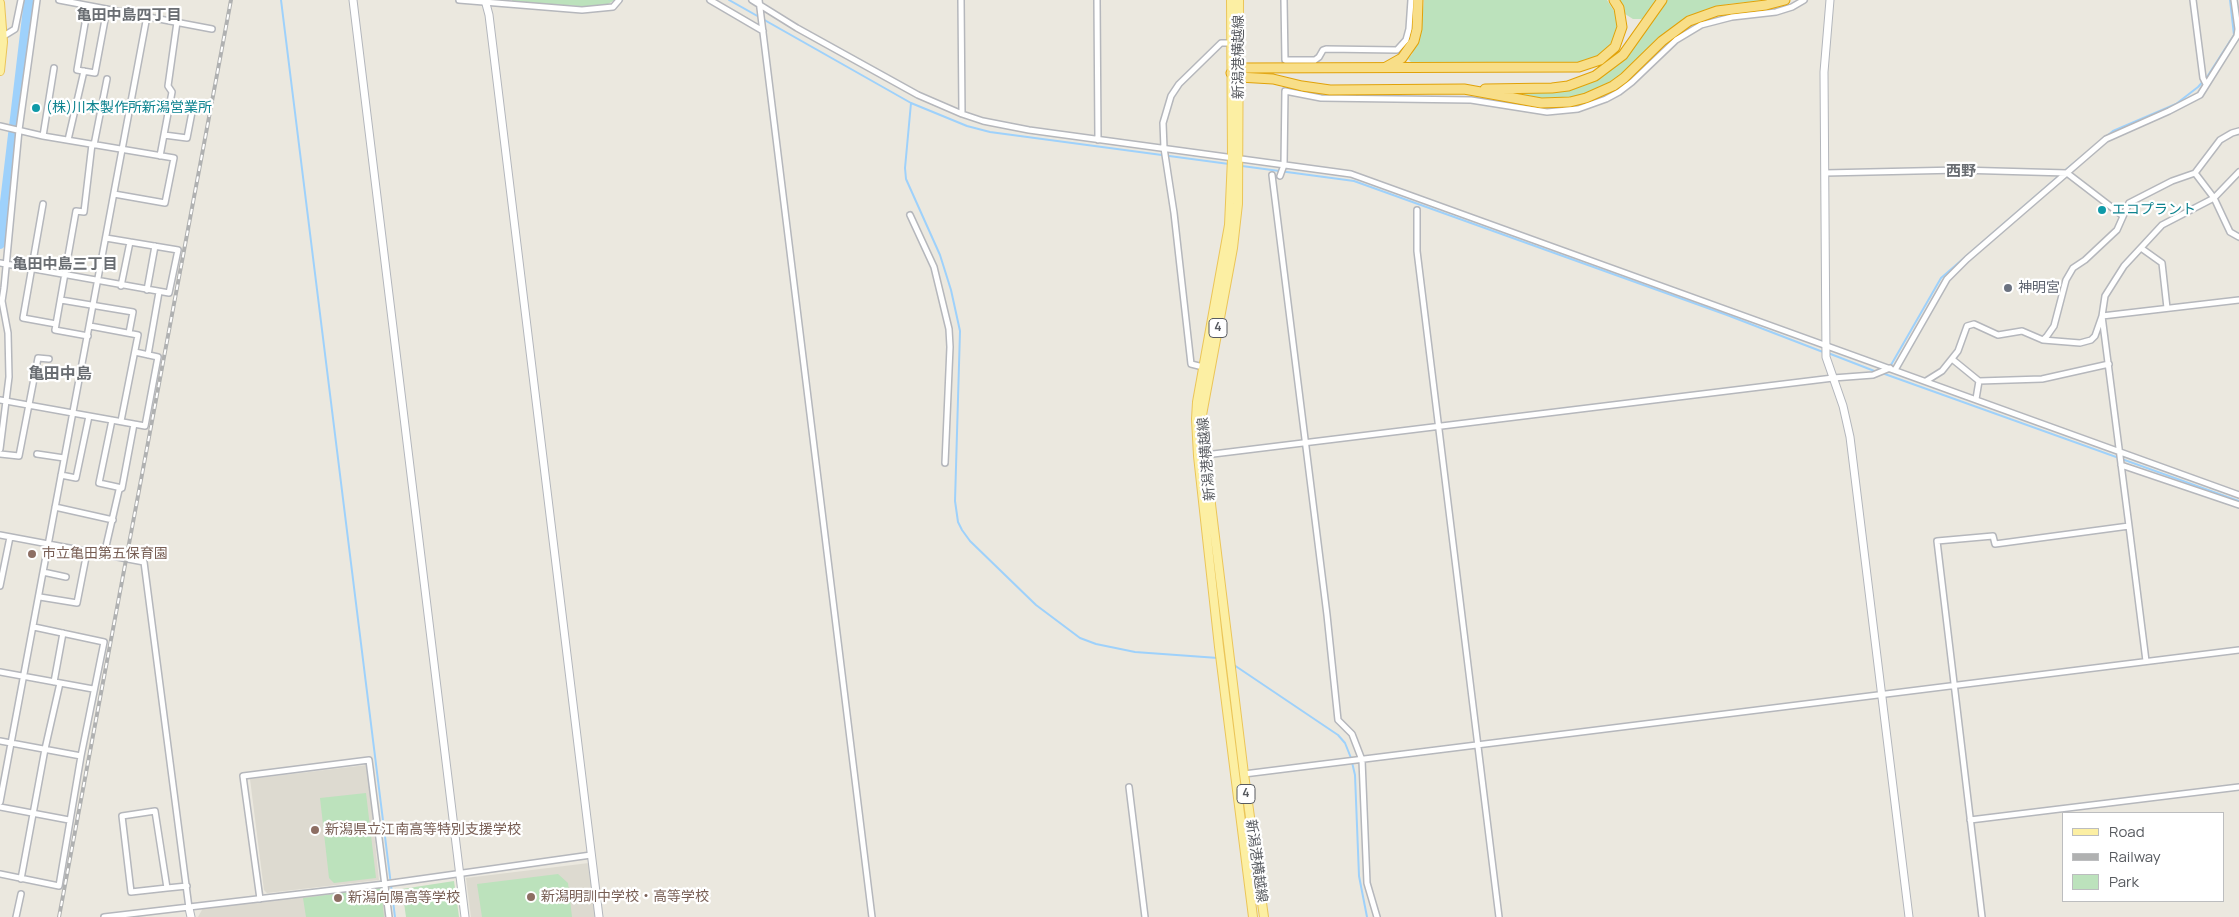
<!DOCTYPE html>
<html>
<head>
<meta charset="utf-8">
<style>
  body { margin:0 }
  #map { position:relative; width:2239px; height:917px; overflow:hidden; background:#ebe8df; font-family:Manrope,sans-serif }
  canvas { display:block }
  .legend { position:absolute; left:2062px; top:812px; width:162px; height:90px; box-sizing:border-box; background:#fff; border:1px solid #bcbdbf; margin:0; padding:6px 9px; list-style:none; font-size:15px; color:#585b60 }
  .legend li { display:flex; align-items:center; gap:10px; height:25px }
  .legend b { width:25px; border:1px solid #bcbdbf }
</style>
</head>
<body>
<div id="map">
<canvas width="2239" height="917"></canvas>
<ul class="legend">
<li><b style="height:6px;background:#fcefa3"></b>Road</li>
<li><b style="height:6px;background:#b0b1b1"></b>Railway</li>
<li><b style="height:14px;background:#bce2bc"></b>Park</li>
</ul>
</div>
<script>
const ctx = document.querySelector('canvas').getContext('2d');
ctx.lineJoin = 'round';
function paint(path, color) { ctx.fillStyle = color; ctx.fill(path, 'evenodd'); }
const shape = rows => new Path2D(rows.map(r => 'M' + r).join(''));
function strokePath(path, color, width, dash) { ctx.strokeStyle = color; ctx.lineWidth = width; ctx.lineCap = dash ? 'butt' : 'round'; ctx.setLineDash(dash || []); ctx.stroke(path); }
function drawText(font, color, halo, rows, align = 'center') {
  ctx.font = font + ' Manrope,"Noto Sans JP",sans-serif'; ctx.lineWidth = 4.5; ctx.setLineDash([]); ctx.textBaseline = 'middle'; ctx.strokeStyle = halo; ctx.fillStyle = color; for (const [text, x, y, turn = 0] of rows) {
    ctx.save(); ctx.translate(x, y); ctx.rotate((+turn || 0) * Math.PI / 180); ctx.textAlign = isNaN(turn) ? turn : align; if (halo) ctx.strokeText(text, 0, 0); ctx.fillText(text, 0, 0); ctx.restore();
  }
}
const education = shape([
  [367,765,379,880,267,893,264,890,250,779],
  [589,863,595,917,471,917,466,878],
  [382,887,386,917,198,917,203,908]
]);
const green = shape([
  [512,0,615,0,608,4,593,7,519,2,512,2],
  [1424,0,1607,0,1616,14,1619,23,1617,36,1600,56,1583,62,1413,64,1408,59,1412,54,1421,31],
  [1619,0,1657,0,1643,19,1633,19,1625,14,1624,8],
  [1666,0,1770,0,1728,4,1700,12,1684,20,1639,61,1608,85,1586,94,1563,100,1529,99,1511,94,1559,91,1585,84,1605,74,1624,60],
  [366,793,376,878,334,883,329,878,320,798],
  [558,874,568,883,572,917,482,917,477,884],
  [454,881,459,917,406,917,402,889],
  [381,888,384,917,306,917,303,898]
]);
const stream = shape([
  [281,0,395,917],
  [729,0,911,103,967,126,990,132,1229,164],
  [911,103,905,168,906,179,940,255,951,290,960,331,955,501,958,522,962,530,970,541,1036,605,1080,638,1096,644,1135,652,1218,658],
  [1242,166,1354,181,1727,315,1823,352],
  [2063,172,2113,131,2176,104,2198,87,2207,77,2234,35,2230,0],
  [1828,353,1877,372],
  [1891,365,1941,278,2060,175],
  [1882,373,2239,501],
  [1234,665,1338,735,1345,743,1351,758,1355,775,1359,876,1367,917]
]);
const river = shape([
  [0,244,29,0]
]);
const street = shape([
  [59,0,212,29],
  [459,0,582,10,613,7,619,0],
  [710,0,763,31],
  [752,0,797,28,918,95,962,114,983,121,1029,130,1351,174,2239,495],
  [759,0,872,917],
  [961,0,962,114],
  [1097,0,1098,140],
  [1284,0,1285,60,1315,60,1319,57,1323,50,1326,49,1397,50,1406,40,1409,29,1411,0],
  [2193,0,2203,78,2206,84],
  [88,6,77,70,95,73,107,9],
  [2,37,15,29,21,0],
  [0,126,43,136,174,158,165,203,114,194],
  [164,135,187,138,193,107,170,104],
  [43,136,54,68],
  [68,140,84,71],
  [94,145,107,79],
  [160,156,172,92,168,86,177,22],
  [1825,173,1959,170,2067,173,2123,216],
  [2195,173,2214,198,2230,232,2239,237],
  [1272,175,1327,615,1338,720,1352,734,1362,760,1367,883,1377,917],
  [1280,176,1284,165,1285,91,1321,98,1471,100,1547,112,1578,109,1606,99,1619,92,1632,82,1676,40,1701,25,1732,17,1776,12,1792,7,1804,0],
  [43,204,23,318,56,324],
  [1417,210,1417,251,1499,917],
  [910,215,934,267,949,329,950,347,945,463],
  [2141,248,2162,263,2167,308],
  [0,263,169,293,178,250,106,238],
  [121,286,130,242],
  [147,290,155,246],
  [61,300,133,312,129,333],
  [90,326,138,335,121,421],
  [88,336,55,330,76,211,84,212,92,144],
  [2043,340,2080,343,2091,340,2095,336,2102,316,2105,296,2124,266,2162,225,2214,198,2239,172],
  [148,355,159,292],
  [1952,359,1979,381,2042,379,2109,364],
  [1203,367,1191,364,1174,213,1164,148,1163,123,1171,96,1179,84,1221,43,1231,43],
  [1895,370,1947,279,1967,259,2106,139,2169,111,2200,95,2237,36,2238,29,2234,0],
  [1926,381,1942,371,1958,351,1967,326,1974,324,1998,335,2022,331,2043,340,2047,336,2054,326,2066,280,2073,268,2085,260,2117,230,2129,203,2172,181,2195,173,2220,140,2232,133,2239,131],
  [1976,399,1979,381],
  [0,400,145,426,158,357,135,352],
  [112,420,99,483,122,488],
  [0,449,9,377,8,333,2,301,4,288,19,130,37,0],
  [0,454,19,456,38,358,49,359],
  [37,454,64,458],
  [1205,455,1833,378,1873,375,1890,368],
  [2121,465,2239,505],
  [61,475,76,478,89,416],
  [55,507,113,520],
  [2129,526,2146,661],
  [0,535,144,562,189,908],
  [104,555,119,490,122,488,134,424],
  [43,572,66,577],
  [0,586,10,537],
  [40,597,77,603,87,552],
  [0,672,93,689],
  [54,682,63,633],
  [0,741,81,756],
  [1244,774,2239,650],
  [1129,787,1145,917],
  [0,802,147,16],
  [0,807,69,820],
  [1970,820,2239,787],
  [0,874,59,886,81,756,104,642,34,627],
  [21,879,45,749,60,683],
  [167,888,155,811,122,816,131,892,167,888,187,886],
  [260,899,243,776,369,760,389,917],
  [16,917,21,894],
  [104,917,385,884,591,855],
  [1982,917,1937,541,1993,536,1995,544,2129,526,2102,316,2239,300]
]);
const secondary = shape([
  [353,0,465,917],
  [485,0,489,15,599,917],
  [1830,0,1824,72,1826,357,1843,406,1850,437,1909,917],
  [189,908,191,917]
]);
const primary = shape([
  [1231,0,1232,158,1229,225,1197,402,1196,419,1198,456,1219,647,1253,917],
  [1239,0,1238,204,1233,248,1202,415,1205,455,1244,774,1264,917],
  [0,3,3,42,0,71]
]);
const highway = shape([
  [1614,0,1619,8,1622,27,1615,47,1600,60,1579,67,1240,68,1231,73,1239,77,1273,79,1302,86,1330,90,1464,89,1541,103,1570,102,1586,98,1613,86,1624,78,1662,41,1689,21,1717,11,1766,5,1785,0],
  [1386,67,1402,58,1414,41,1417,29,1418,0],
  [1485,89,1552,88,1568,86,1595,76,1623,55,1662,0]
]);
const rail = shape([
  [59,917,231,0]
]);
const markers = [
  [36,108,5,"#0f9aa8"],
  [2102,210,5,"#0f9aa8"],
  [2008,288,5,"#6b7280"],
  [32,554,5,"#8d6e63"],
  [315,830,5,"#8d6e63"],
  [531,897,5,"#8d6e63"],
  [338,898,5,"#8d6e63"]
];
const shields = [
  [1218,328,18],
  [1246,794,18]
];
const shieldNames = [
  ["4",1218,328],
  ["4",1246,794]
];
const streetNames = [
  ["新潟港横越線",1239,57,-90],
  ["新潟港横越線",1207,459,-95],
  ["新潟港横越線",1256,861,82]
];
const cultureNames = [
  ["(株)川本製作所新潟営業所",46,108],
  ["エコプラント",2112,210]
];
const worshipNames = [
  ["神明宮",2018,288]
];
const educationNames = [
  ["市立亀田第五保育園",42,554],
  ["新潟県立江南高等特別支援学校",325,830],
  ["新潟明訓中学校・高等学校",541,897],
  ["新潟向陽高等学校",348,898]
];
const neighbourhoodNames = [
  ["亀田中島四丁目",129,16],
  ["西野",1961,172],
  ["亀田中島三丁目",65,265]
];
const quarterNames = [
  ["亀田中島",60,375]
];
paint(education, '#dddad0');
paint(green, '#bce2bc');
strokePath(stream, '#9ed1fb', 2);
strokePath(river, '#9ed1fb', 10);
strokePath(street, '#b5b7bc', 8);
strokePath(secondary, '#b3b6bc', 9);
strokePath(primary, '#ebc558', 10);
strokePath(highway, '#e1a208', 11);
strokePath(street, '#fff', 5);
strokePath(secondary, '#fff', 7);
strokePath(primary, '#fcefa3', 8);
strokePath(highway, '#f8de88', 9);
strokePath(rail, '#b0b1b1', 4);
strokePath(rail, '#fff', 2, [5.5]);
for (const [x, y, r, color] of markers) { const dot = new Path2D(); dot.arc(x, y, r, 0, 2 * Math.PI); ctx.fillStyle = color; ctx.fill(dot); strokePath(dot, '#fff', 2); }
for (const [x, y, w] of shields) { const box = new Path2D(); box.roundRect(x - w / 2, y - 9.5, w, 19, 4); ctx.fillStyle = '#fff'; ctx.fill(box); strokePath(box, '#585b60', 1); }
drawText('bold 12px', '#585b60', null, shieldNames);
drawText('14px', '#585b60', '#fff', streetNames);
drawText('14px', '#0d838f', '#fff', cultureNames, 'left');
drawText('14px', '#5b616d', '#fff', worshipNames, 'left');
drawText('14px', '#785e54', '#fff', educationNames, 'left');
drawText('bold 15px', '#696d72', '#fff', neighbourhoodNames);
drawText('bold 16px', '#696d72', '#fff', quarterNames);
</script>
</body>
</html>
